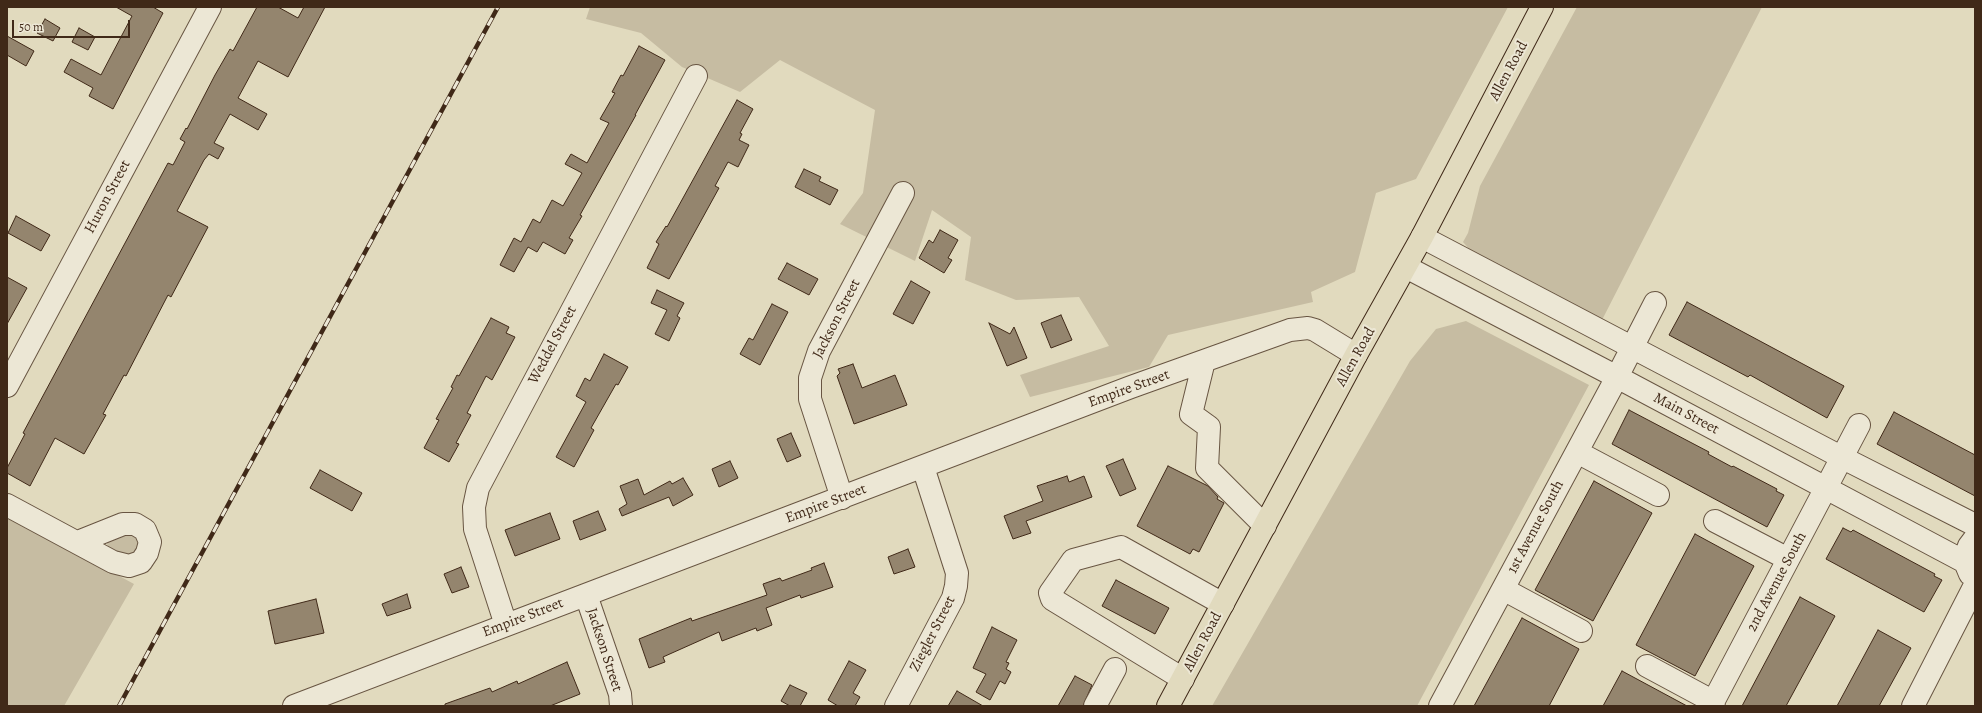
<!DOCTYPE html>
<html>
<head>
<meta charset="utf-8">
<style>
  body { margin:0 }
  #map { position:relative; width:1982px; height:713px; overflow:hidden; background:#e1dabe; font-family:Alegreya,serif }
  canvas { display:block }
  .frame { position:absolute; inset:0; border:8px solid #402918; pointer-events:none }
  .scale { position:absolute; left:12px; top:20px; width:118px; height:18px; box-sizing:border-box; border:2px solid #402918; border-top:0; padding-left:5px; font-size:12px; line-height:14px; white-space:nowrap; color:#402918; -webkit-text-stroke:3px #ece7d5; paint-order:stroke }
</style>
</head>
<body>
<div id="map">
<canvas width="1982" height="713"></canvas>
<div class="frame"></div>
<div class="scale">50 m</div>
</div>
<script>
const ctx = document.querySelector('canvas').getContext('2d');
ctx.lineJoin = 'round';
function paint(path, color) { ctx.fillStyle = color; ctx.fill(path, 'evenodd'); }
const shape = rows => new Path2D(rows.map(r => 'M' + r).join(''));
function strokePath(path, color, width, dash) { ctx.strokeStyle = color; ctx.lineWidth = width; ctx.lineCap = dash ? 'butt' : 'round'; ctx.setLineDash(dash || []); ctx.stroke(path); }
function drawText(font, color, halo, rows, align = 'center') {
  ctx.font = font + ' Alegreya,serif'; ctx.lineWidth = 4; ctx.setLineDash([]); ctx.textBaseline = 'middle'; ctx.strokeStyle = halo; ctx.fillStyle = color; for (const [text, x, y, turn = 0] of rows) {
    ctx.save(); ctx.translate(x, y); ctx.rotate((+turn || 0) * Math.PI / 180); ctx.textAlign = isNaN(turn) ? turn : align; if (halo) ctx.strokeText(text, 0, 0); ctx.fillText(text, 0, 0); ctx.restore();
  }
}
const green = shape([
  [590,7,1508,7,1416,179,1376,193,1355,272,1311,292,1313,302,1168,335,1149,367,1030,397,1020,375,1109,346,1079,297,1016,300,965,280,971,237,932,210,915,261,840,224,863,193,875,110,780,60,740,92,682,67,641,33,586,19],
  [1577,7,1762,7,1602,320,1470,250,1463,242,1468,233,1480,186],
  [1466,321,1589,385,1417,706,1212,706,1410,361,1436,329],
  [7,515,134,584,64,706,7,706],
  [123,534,130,534,136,537,139,548,135,554,129,556,122,555,108,547,107,543]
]);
const building = shape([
  [116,7,153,7,163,13,113,109,89,96,93,88,64,72,71,59,101,75,132,16,116,7],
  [257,7,278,7,298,18,304,7,325,7,288,77,258,61,238,98,267,114,258,130,230,114,214,143,224,148,218,159,209,154,204,160,177,211,208,227,171,297,168,295,126,376,124,375,103,414,106,415,84,454,55,438,30,486,7,473,7,468,25,434,23,433,168,163,173,165,185,142,180,139,186,128,187,129,215,75,230,49,233,51,257,7],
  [45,19,60,28,53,41,37,33,45,19],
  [79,28,95,37,88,50,72,42,79,28],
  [7,36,34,51,26,66,7,55,7,36],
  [639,46,665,60,635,115,636,115,580,215,582,216,569,238,573,240,565,254,543,242,537,252,528,247,514,272,500,265,514,238,521,242,533,219,540,223,552,200,563,206,582,173,565,164,571,154,587,163,609,123,600,119,615,93,612,92,621,75,623,76,639,46],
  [737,100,753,109,740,133,742,134,739,140,749,145,738,167,728,162,715,186,719,188,669,279,647,268,659,244,656,242,666,226,667,227,737,100],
  [804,169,821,177,819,181,838,190,830,205,795,187,804,169],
  [16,216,50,235,41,251,8,233,16,216],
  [940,230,958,240,948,258,952,260,944,273,919,258,929,240,933,243,940,230],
  [787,263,818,279,809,295,778,279,787,263],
  [7,277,27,288,7,324,7,277],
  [911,281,930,292,913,324,893,314,911,281],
  [657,290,684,303,677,316,680,318,669,341,655,334,667,310,651,303,657,290],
  [1687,302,1844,386,1827,418,1750,375,1748,377,1669,335,1687,302],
  [772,304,788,312,760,365,740,354,749,338,753,340,772,304],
  [1061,315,1072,340,1051,348,1041,323,1061,315],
  [491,318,509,327,506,333,515,337,492,380,486,376,467,413,471,415,456,443,459,444,449,462,424,448,439,420,436,419,453,388,451,387,457,375,459,376,491,318],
  [989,323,1010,334,1014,327,1027,358,1007,366,989,323],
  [604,354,628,367,618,385,616,384,591,428,594,430,574,467,556,457,586,402,576,396,585,378,590,381,604,354],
  [853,364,862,388,895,375,907,405,854,424,837,376,840,373,838,369,853,364],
  [1629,410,1709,452,1708,454,1732,467,1733,466,1777,489,1776,491,1784,495,1767,527,1612,444,1629,410],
  [1894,412,1975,455,1975,496,1877,444,1894,412],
  [791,433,801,456,787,462,777,439,791,433],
  [1123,459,1136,489,1120,496,1106,466,1123,459],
  [730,461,738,478,719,487,712,469,730,461],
  [1168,466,1208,486,1218,497,1217,499,1224,503,1199,552,1193,549,1190,554,1137,526,1168,466],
  [320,470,362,493,352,511,310,488,320,470],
  [1067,476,1069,482,1084,476,1092,497,1026,521,1031,533,1013,539,1004,516,1043,501,1037,486,1067,476],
  [683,478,693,495,673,506,669,497,622,516,619,509,627,504,620,486,638,479,644,495,670,481,672,484,683,478],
  [1594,481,1652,513,1593,621,1535,590,1594,481],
  [598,511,606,530,580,540,573,521,598,511],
  [550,513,560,539,515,556,505,530,550,513],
  [1843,528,1851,532,1853,530,1935,574,1934,576,1942,580,1924,612,1826,559,1843,528],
  [1695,534,1754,566,1695,676,1636,645,1695,534],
  [908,549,915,567,894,574,888,557,908,549],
  [824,563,833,587,801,598,800,595,766,608,772,625,757,631,756,628,722,641,719,632,663,657,665,662,649,668,639,639,691,618,692,621,767,595,763,584,780,578,782,581,812,570,811,568,824,563],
  [461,567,469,587,452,593,444,574,461,567],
  [1116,580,1169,608,1155,634,1102,606,1116,580],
  [407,594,411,608,387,616,382,604,407,594],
  [1800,597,1835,616,1786,706,1742,706,1800,597],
  [316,599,324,633,275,644,268,611,316,599],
  [1522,618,1579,649,1549,706,1474,706,1522,618],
  [992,627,1017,640,1006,662,1009,663,1006,669,1011,672,1005,684,1000,681,990,700,976,692,986,674,973,668,992,627],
  [1878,630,1911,648,1879,706,1837,706,1878,630],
  [849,661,866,670,853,693,860,697,855,706,838,706,828,700,849,661],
  [567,662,580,694,550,706,445,706,445,704,490,688,492,692,517,681,518,684,567,662],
  [1622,671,1687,706,1603,706,1622,671],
  [1075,676,1092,685,1083,706,1058,706,1075,676],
  [790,685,807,693,800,706,790,706,781,701,790,685],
  [957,691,983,706,948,706,957,691]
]);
const minor = shape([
  [1422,237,1841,457,1975,525],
  [1406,267,1617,377,1965,562],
  [1204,361,1191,414,1209,427,1207,468,1265,526],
  [7,386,210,7],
  [1577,452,1658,495],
  [842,498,810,399,810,378,819,351,903,193],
  [7,505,113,562,129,566,141,562,147,553,150,542,145,530,135,524,123,524,78,542],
  [1715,521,1788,559],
  [1970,574,1965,562,1966,554,1969,546,1975,538],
  [1503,589,1581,631],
  [586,595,620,694,621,706],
  [506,625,475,529,474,507,478,488,696,76],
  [1647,666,1714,702],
  [1183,679,1052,599,1050,593,1073,560,1121,547,1223,604],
  [294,706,1131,387,1290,330,1308,328,1315,330,1356,355],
  [896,706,953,598,956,586,957,573,923,467],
  [1095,706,1115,669],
  [1440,706,1617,377,1655,303],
  [1711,706,1859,425],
  [1913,706,1975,585]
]);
const major = shape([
  [1168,706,1356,355,1422,237,1542,7]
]);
const rail = shape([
  [119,706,498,7]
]);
const streetNames = [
  ["Allen Road",1509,71,-62],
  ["Huron Street",108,197,-62],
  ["Jackson Street",837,319,-63],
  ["Weddel Street",553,345,-62],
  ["Allen Road",1356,357,-61],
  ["Empire Street",1129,389,-20],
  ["Main Street",1686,414,28],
  ["Empire Street",826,504,-21],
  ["1st Avenue South",1536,527,-62],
  ["2nd Avenue South",1777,582,-62],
  ["Empire Street",523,618,-21],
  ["Ziegler Street",933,634,-63],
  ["Allen Road",1203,642,-62],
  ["Jackson Street",604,650,72]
];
paint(green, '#c6bca2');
paint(building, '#94856e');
strokePath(building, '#402918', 1);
strokePath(minor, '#685542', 24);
strokePath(major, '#402918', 24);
strokePath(minor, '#ece7d5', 22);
strokePath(major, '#e1dabe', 22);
strokePath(rail, '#402918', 4.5);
strokePath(rail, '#ece7d5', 3, [9]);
drawText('15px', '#402918', '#ece7d5', streetNames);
</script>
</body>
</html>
